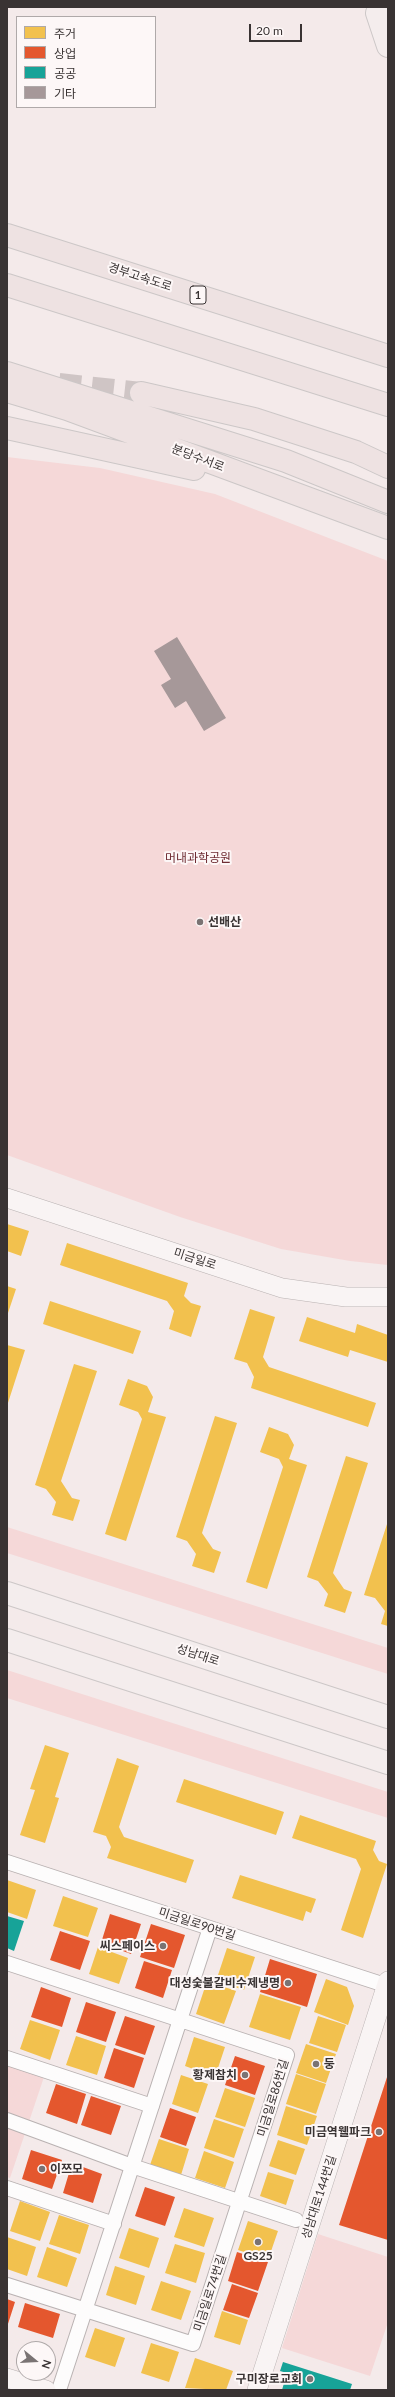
<!DOCTYPE html>
<html>
<head>
<meta charset="utf-8">
<style>
  body { margin:0 }
  #map { position:relative; width:395px; height:2397px; overflow:hidden; background:#f4eaea; font-family:Lato,"Noto Sans KR",sans-serif }
  canvas { display:block }
  .frame { position:absolute; inset:0; border:8px solid #393333; pointer-events:none }
  .legend { position:absolute; left:16px; top:16px; width:140px; height:92px; box-sizing:border-box; background:#fdf7f7; border:1px solid #afa9a9; margin:0; padding:5px 7px; list-style:none; font-size:12px; color:#393333 }
  .legend li { display:flex; align-items:center; gap:8px; height:20px }
  .legend b { width:20px; border:1px solid #afa9a9 }
  .north { position:absolute; left:16px; top:2341px; width:40px; height:40px; box-sizing:border-box; background:#fdf7f7; border:1px solid #afa9a9; border-radius:50%; rotate:108deg; font-size:11px; font-weight:700; line-height:16px; text-align:center; color:#393333 }
  .north::after { content:''; display:block; margin:auto; width:14px; height:18px; background:#7a7373; clip-path:polygon(50% 0,100% 100%,50% 72%,0 100%) }
  .scale { position:absolute; left:249px; top:24px; width:53px; height:18px; box-sizing:border-box; border:2px solid #393333; border-top:0; padding-left:5px; font-size:12px; line-height:14px; white-space:nowrap; color:#393333; -webkit-text-stroke:3px #fdf7f7; paint-order:stroke }
</style>
</head>
<body>
<div id="map">
<canvas width="395" height="2397"></canvas>
<div class="frame"></div>
<ul class="legend">
<li><b style="height:11px;background:#f2c14e"></b>주거</li>
<li><b style="height:11px;background:#e4572e"></b>상업</li>
<li><b style="height:11px;background:#17a398"></b>공공</li>
<li><b style="height:11px;background:#a69899"></b>기타</li>
</ul>
<div class="north">N</div>
<div class="scale">20 m</div>
</div>
<script>
const ctx = document.querySelector('canvas').getContext('2d');
ctx.lineJoin = 'round';
function paint(path, color) { ctx.fillStyle = color; ctx.fill(path, 'evenodd'); }
const shape = rows => new Path2D(rows.map(r => 'M' + r).join(''));
function strokePath(path, color, width, dash) { ctx.strokeStyle = color; ctx.lineWidth = width; ctx.lineCap = dash ? 'butt' : 'round'; ctx.setLineDash(dash || []); ctx.stroke(path); }
function drawText(font, color, halo, rows, align = 'center') {
  ctx.font = font + ' Lato,"Noto Sans KR",sans-serif'; ctx.lineWidth = 4; ctx.setLineDash([]); ctx.textBaseline = 'middle'; ctx.strokeStyle = halo; ctx.fillStyle = color; for (const [text, x, y, turn = 0] of rows) {
    ctx.save(); ctx.translate(x, y); ctx.rotate((+turn || 0) * Math.PI / 180); ctx.textAlign = isNaN(turn) ? turn : align; if (halo) ctx.strokeText(text, 0, 0); ctx.fillText(text, 0, 0); ctx.restore();
  }
}
const green = shape([
  [7,457,100,468,215,494,388,561,388,1265,350,1261,281,1249,180,1217,7,1155],
  [7,1527,388,1648,388,1674,7,1553],
  [7,1670,388,1792,388,1818,7,1698],
  [7,2064,44,2077,10,2178,7,2177],
  [318,2234,388,2257,388,2322,370,2376,282,2348]
]);
const homes = shape([
  [7,1224,29,1231,21,1256,7,1251],
  [67,1243,188,1283,184,1296,191,1303,201,1306,191,1337,169,1329,174,1311,167,1301,60,1265],
  [7,1286,16,1289,8,1313,7,1312],
  [50,1301,141,1331,133,1354,43,1324],
  [250,1309,275,1317,263,1357,269,1367,376,1403,368,1427,251,1388,254,1377,247,1363,234,1359],
  [307,1317,355,1333,357,1324,388,1335,388,1362,350,1350,348,1357,299,1341],
  [7,1345,25,1350,7,1406],
  [74,1364,97,1371,61,1481,72,1498,80,1500,73,1521,52,1515,56,1502,46,1489,35,1485],
  [128,1379,147,1386,153,1397,148,1412,166,1417,126,1541,105,1534,142,1419,138,1412,119,1405],
  [215,1416,237,1423,202,1533,213,1549,221,1552,214,1573,192,1566,196,1554,187,1541,176,1537],
  [269,1427,288,1434,294,1445,289,1459,307,1465,267,1589,246,1582,283,1467,279,1459,260,1452],
  [346,1456,368,1463,333,1573,344,1589,352,1592,345,1613,324,1606,328,1594,318,1581,307,1577],
  [388,1521,388,1626,381,1624,385,1611,375,1598,364,1595],
  [45,1745,69,1753,55,1797,59,1798,45,1843,20,1835,35,1790,30,1789],
  [117,1758,139,1766,119,1827,124,1837,194,1860,186,1883,107,1858,111,1847,106,1836,93,1832],
  [184,1779,284,1812,276,1835,176,1802],
  [300,1815,376,1841,373,1850,379,1861,387,1864,363,1938,341,1930,361,1869,356,1859,292,1838],
  [240,1875,316,1899,311,1913,306,1911,303,1921,232,1898],
  [7,1880,36,1890,27,1919,7,1912],
  [63,1896,98,1908,88,1937,53,1926],
  [98,1947,128,1958,119,1984,89,1974],
  [227,1948,255,1957,244,1990,216,1981],
  [326,1979,347,1987,354,2006,348,2025,314,2012],
  [207,1981,236,1991,224,2024,196,2014],
  [260,1994,301,2007,290,2040,249,2027],
  [318,2016,346,2025,337,2052,309,2043],
  [30,2020,60,2030,50,2060,20,2049],
  [76,2036,106,2046,97,2075,66,2065],
  [194,2037,225,2047,215,2077,185,2066],
  [306,2044,336,2054,326,2083,296,2073],
  [296,2074,326,2084,316,2114,286,2104],
  [181,2075,208,2084,198,2113,172,2104],
  [225,2088,255,2098,245,2127,215,2117],
  [286,2106,317,2116,307,2145,277,2135],
  [214,2119,244,2129,234,2158,204,2148],
  [159,2139,189,2149,181,2175,150,2165],
  [278,2140,305,2149,296,2175,269,2166],
  [204,2151,234,2162,225,2188,195,2178],
  [268,2172,294,2180,286,2205,260,2196],
  [20,2201,50,2212,40,2241,10,2231],
  [184,2208,214,2218,204,2247,174,2237],
  [59,2215,89,2225,80,2254,49,2244],
  [248,2221,278,2231,268,2260,238,2250],
  [129,2228,159,2238,149,2268,119,2258],
  [7,2237,36,2247,27,2276,7,2269],
  [175,2244,205,2253,196,2283,165,2273],
  [47,2247,77,2258,67,2287,37,2277],
  [115,2266,145,2276,136,2305,106,2295],
  [161,2281,191,2291,181,2320,151,2310],
  [222,2311,248,2320,240,2345,214,2337],
  [95,2328,125,2338,115,2367,85,2357],
  [151,2343,179,2352,169,2382,141,2373],
  [195,2358,233,2371,226,2390,185,2388]
]);
const shops = shape([
  [110,1914,141,1924,131,1954,101,1943],
  [151,1924,185,1935,174,1968,140,1957],
  [60,1931,90,1941,80,1970,50,1960],
  [270,1959,317,1974,307,2007,260,1992],
  [144,1961,172,1970,163,1998,135,1988],
  [41,1987,71,1998,62,2027,31,2017],
  [86,2002,116,2012,106,2042,76,2032],
  [125,2016,155,2026,145,2055,115,2045],
  [114,2048,144,2058,134,2088,104,2078],
  [235,2056,265,2066,255,2095,225,2085],
  [388,2074,388,2240,339,2225],
  [56,2084,86,2094,77,2124,46,2113],
  [91,2096,121,2106,111,2135,81,2125],
  [170,2108,196,2117,186,2146,160,2137],
  [31,2150,62,2160,52,2189,22,2179],
  [72,2163,102,2174,93,2203,63,2193],
  [145,2187,175,2197,165,2226,135,2216],
  [237,2252,268,2262,258,2291,228,2281],
  [232,2284,258,2293,249,2318,223,2310],
  [7,2299,15,2302,7,2327],
  [25,2303,60,2314,53,2338,18,2327]
]);
const public = shape([
  [7,1916,24,1921,14,1951,7,1948],
  [283,2362,352,2384,350,2390,282,2390,287,2373,280,2371]
]);
const building = shape([
  [177,637,226,718,204,731,186,701,175,708,161,685,171,679,154,651]
]);
const highwayTunnel = shape([
  [59,384,141,393]
]);
const street = shape([
  [7,1862,388,1986],
  [7,1963,287,2055,193,2344,7,2285],
  [7,2058,152,2106],
  [7,2120,132,2166,296,2220],
  [7,2188,114,2224],
  [59,2390,210,1928]
]);
const secondary = shape([
  [7,1198,282,1288,346,1297,388,1297],
  [7,2378,46,2390],
  [257,2390,388,1981]
]);
const primary = shape([
  [377,13,388,46],
  [7,1593,388,1717],
  [7,1640,388,1763]
]);
const highway = shape([
  [7,235,388,356],
  [7,285,388,405],
  [7,373,286,461,388,502],
  [7,391,67,409,388,528],
  [141,393,254,419,356,452,388,467],
  [7,428,194,469]
]);
const markers = [
  [200,922,4,"#7a7373"],
  [163,1946,4,"#7a7373"],
  [288,1983,4,"#7a7373"],
  [316,2064,4,"#7a7373"],
  [245,2075,4,"#7a7373"],
  [379,2132,4,"#7a7373"],
  [42,2169,4,"#7a7373"],
  [258,2242,4,"#7a7373"],
  [310,2379,4,"#7a7373"]
];
const shields = [
  [198,295,16]
];
const shieldNames = [
  ["1",198,295]
];
const streetNames = [
  ["경부고속도로",140,277,18],
  ["분당수서로",198,458,21],
  ["미금일로",195,1259,18],
  ["성남대로",198,1655,18],
  ["미금일로90번길",197,1924,18],
  ["미금일로86번길",273,2098,-73],
  ["성남대로144번길",319,2197,-72],
  ["미금일로74번길",210,2293,-72]
];
const parkNames = [
  ["머내과학공원",198,858]
];
const poiNames = [
  ["선배산",208,922,"left"],
  ["씨스페이스",155,1946],
  ["대성숯불갈비수제냉명",280,1983],
  ["둥",324,2064,"left"],
  ["황제참치",237,2075],
  ["미금역웰파크",371,2132],
  ["이쯔모",50,2169,"left"],
  ["GS25",258,2256,"center"],
  ["구미장로교회",302,2379]
];
paint(green, '#f5d8d8');
paint(homes, '#f2c14e');
paint(shops, '#e4572e');
paint(public, '#17a398');
paint(building, '#a69899');
strokePath(highwayTunnel, '#cfc5c5', 22, [22, 11]);
strokePath(street, '#b9b2b2', 16);
strokePath(secondary, '#b9b2b2', 20);
strokePath(primary, '#ccc7c7', 24);
strokePath(highway, '#ccc7c7', 24);
strokePath(street, '#fdfcfc', 14);
strokePath(secondary, '#f9f4f4', 19);
strokePath(primary, '#f4eded', 22);
strokePath(highway, '#eee2e2', 22);
for (const [x, y, r, color] of markers) { const dot = new Path2D(); dot.arc(x, y, r, 0, 2 * Math.PI); ctx.fillStyle = color; ctx.fill(dot); strokePath(dot, '#fdf7f7', 1.5); }
for (const [x, y, w] of shields) { const box = new Path2D(); box.roundRect(x - w / 2, y - 9, w, 18, 3); ctx.fillStyle = '#fdf7f7'; ctx.fill(box); strokePath(box, '#393333', 1); }
drawText('bold 11px', '#393333', null, shieldNames);
drawText('12px', '#393333', '#fdf7f7', streetNames);
drawText('12px', '#6f2d34', '#fdf7f7', parkNames);
drawText('bold 12px', '#393333', '#fdf7f7', poiNames, 'right');
</script>
</body>
</html>
